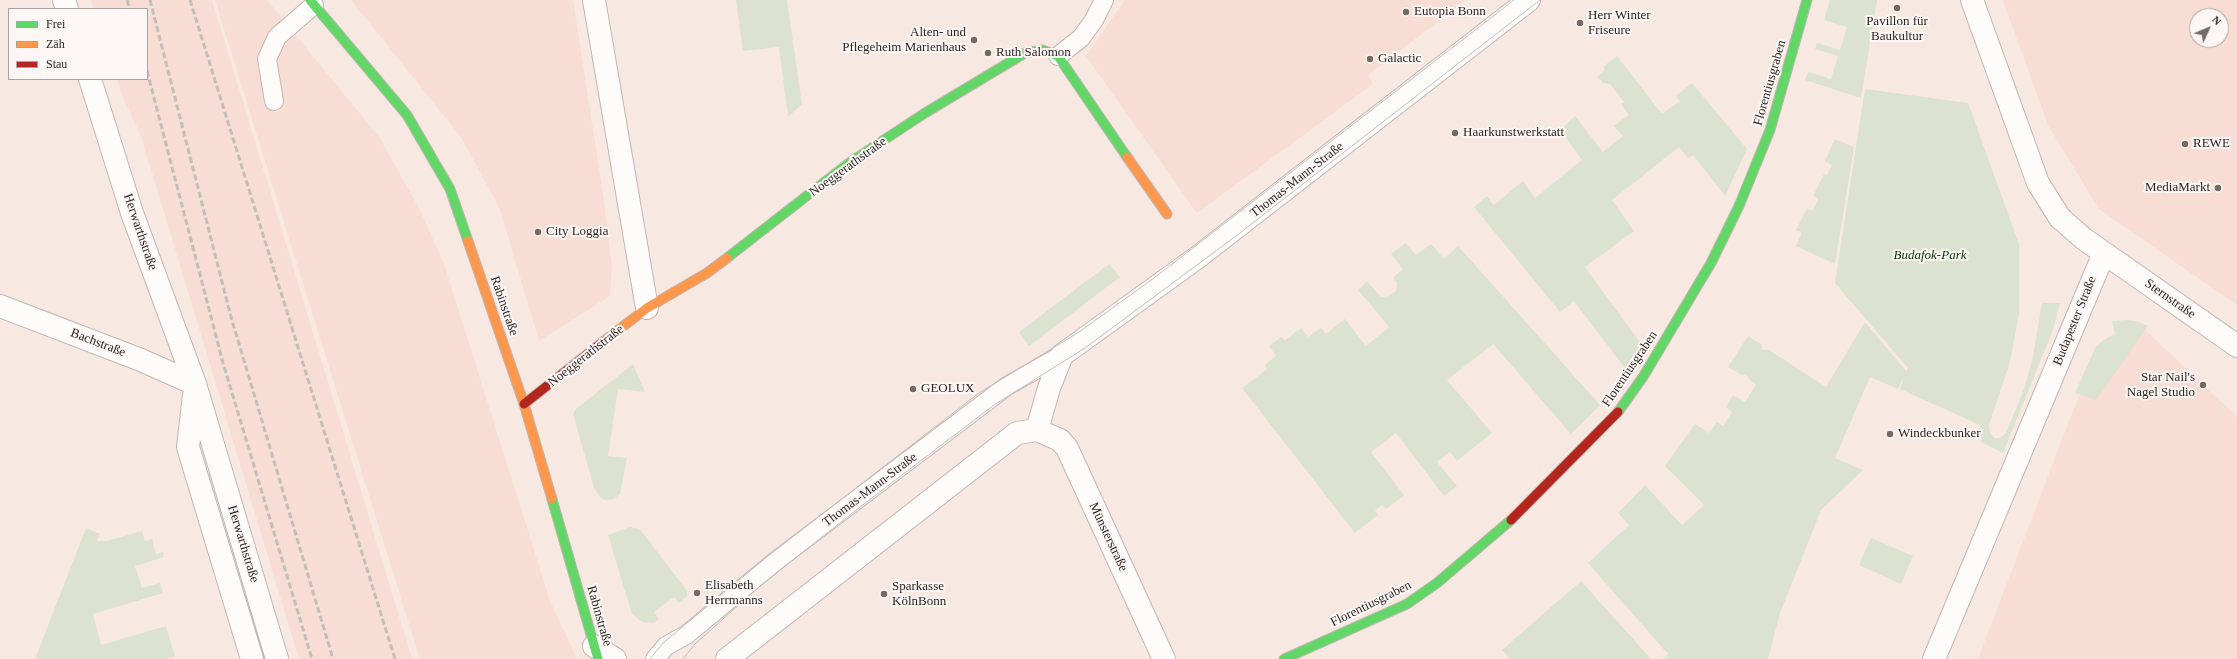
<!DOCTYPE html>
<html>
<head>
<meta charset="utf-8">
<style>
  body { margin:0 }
  #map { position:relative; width:2237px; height:659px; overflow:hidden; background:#f7e8e2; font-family:Georgia,serif }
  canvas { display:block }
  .legend { position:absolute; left:8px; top:8px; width:140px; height:72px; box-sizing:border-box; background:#fcf7f5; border:1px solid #a9a3a0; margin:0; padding:5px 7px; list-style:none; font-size:12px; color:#2d2420 }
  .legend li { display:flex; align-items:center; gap:8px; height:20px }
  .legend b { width:20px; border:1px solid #a9a3a0 }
  .north { position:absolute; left:2189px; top:8px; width:40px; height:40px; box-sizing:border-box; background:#fcf7f5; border:1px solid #a9a3a0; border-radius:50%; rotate:46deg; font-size:11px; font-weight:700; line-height:16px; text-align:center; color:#2d2420 }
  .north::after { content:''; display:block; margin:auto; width:14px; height:18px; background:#746964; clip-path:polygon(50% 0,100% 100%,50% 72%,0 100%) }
</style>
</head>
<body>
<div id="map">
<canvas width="2237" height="659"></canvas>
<ul class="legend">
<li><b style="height:5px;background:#63d668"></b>Frei</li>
<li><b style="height:5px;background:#ff974d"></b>Zäh</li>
<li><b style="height:5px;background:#b3261e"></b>Stau</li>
</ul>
<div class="north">N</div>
</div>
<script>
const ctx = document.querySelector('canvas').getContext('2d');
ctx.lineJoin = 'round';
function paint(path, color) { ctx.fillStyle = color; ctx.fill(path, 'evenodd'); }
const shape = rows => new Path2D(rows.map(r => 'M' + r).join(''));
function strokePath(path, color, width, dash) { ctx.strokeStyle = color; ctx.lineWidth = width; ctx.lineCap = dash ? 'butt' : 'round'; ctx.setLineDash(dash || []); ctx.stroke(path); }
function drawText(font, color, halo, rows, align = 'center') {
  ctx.font = font + ' Georgia,serif'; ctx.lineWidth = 4; ctx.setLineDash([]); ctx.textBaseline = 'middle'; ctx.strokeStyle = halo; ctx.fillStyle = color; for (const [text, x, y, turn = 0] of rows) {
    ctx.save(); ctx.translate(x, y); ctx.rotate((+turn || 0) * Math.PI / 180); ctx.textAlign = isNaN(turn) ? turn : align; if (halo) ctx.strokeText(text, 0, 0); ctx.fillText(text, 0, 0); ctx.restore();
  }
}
const built = shape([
  [91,0,212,0,412,659,299,659,141,136,123,97,117,79,147,79,147,9,94,9],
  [215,0,267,0,379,137,418,206,444,264,550,601,577,659,420,659],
  [351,0,573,0,604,201,612,267,610,296,539,341,500,209,461,137],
  [1125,0,1466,0,1368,75,1373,84,1197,213,1086,56],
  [2003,0,2237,0,2237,305,2099,209,2048,125],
  [2197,16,2221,16,2221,40,2197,40],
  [2140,325,2237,417,2237,659,1978,659,2078,398]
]);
const green = shape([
  [736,0,787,0,802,104,788,117,779,47,743,51],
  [1830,0,1877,0,1861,98,1805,80,1808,72,1831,79,1838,56,1815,49,1817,43,1840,50,1847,27,1824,20],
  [1617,56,1662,114,1680,101,1676,96,1692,83,1747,149,1725,196,1693,155,1688,158,1679,147,1612,200,1634,231,1585,267,1641,344,1625,368,1574,301,1560,312,1474,207,1487,196,1494,205,1523,181,1535,198,1582,160,1560,130,1575,116,1603,152,1623,136,1614,126,1629,115,1621,104,1624,102,1610,84,1603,83,1597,76,1604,71,1604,66],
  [1865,89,1968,103,2019,244,2019,314,2010,362,1989,425,1990,433,1994,438,2000,438,2006,433,2024,389,2033,357,2042,303,2060,303,2053,330,2003,453,1981,442,1980,425,1900,389,1904,377,1898,389,1870,377,1835,458,1863,470,1821,510,1780,613,1768,659,1663,659,1668,654,1588,563,1629,525,1618,513,1645,485,1682,525,1704,505,1665,466,1695,424,1709,433,1717,422,1723,426,1732,412,1726,407,1733,395,1745,402,1756,385,1750,380,1746,374,1742,375,1728,367,1748,336,1762,345,1762,350,1769,350,1826,387,1865,322,1906,371,1908,368,1835,283],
  [1835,139,1854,147,1835,264,1796,246,1802,233,1796,230,1807,208,1813,211,1818,199,1813,196,1824,174,1827,175,1832,165,1825,161],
  [1405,243,1416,255,1431,244,1444,259,1458,246,1600,405,1571,434,1493,344,1447,380,1492,433,1457,461,1450,452,1437,462,1457,486,1444,496,1396,433,1371,452,1404,495,1386,509,1382,505,1375,510,1378,515,1355,533,1242,388,1267,369,1265,365,1276,356,1269,346,1281,337,1285,340,1301,328,1308,337,1321,328,1326,334,1345,319,1366,346,1389,327,1358,290,1367,281,1381,297,1389,296,1396,291,1397,283,1393,278,1403,269,1391,254],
  [1109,264,1120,277,1029,346,1019,332],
  [2128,320,2136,321,2148,326,2096,400,2075,393,2096,346,2108,337,2115,335,2112,321],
  [633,364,645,392,618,389,608,456,627,458,620,494,614,499,605,500,599,496,594,488,573,414,576,409],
  [630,527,639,529,642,532,687,591,687,596,679,603,674,597,654,612,659,619,654,623,642,622,632,614,608,535],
  [86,528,100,534,97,541,107,541,142,531,145,541,152,539,156,554,163,552,164,557,135,566,142,588,160,583,163,593,93,614,101,645,166,626,175,657,166,659,35,659],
  [1871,538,1913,556,1901,584,1859,565],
  [1581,581,1651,659,1510,659,1502,650]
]);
const lane = shape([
  [1058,56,1081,38,1094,20,1104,0],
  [274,101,267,59,277,37,314,5],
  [655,659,666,646,686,635,777,560,1007,386,1062,355]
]);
const street = shape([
  [64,0,67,9],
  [594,0,647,308],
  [1972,0,2038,183,2060,218,2084,239,2237,346],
  [90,79,132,213,195,384,277,659],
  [0,306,141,360,195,384],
  [194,395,188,447,252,659],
  [1037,430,1049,388,1062,355,1198,257,1529,0],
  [594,646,615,659],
  [727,659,1017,433,1037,430,1060,440,1067,448,1164,659],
  [1934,659,2104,253]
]);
const fast = shape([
  [310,0,407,115,450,189,468,241],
  [727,258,849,163,925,113,1025,53,1043,50,1058,56,1127,157],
  [1618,412,1643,377,1711,263,1739,206,1770,130,1807,0],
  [552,499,598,659],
  [1284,659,1407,604,1437,583,1511,520]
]);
const slow = shape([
  [1127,157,1167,214],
  [468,241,524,404,552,499],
  [604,341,647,308,707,273,727,258]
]);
const jam = shape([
  [524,404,604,341],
  [1511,520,1618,412]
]);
const tram = shape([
  [650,659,663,643,768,556,979,393,1079,332,1154,278,1514,0],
  [683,659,695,644,760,586,864,504,994,405,1085,348,1236,236,1540,0]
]);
const rail = shape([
  [127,0,130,9],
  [150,0,231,317,333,659],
  [190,0,395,659],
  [147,71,223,363,312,659]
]);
const markers = [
  [1897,8,4,"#746964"],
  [1406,12,4,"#746964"],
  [1580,23,4,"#746964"],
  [974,40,4,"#746964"],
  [988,53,4,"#746964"],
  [1370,59,4,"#746964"],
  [1455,133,4,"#746964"],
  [2185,144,4,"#746964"],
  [2218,188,4,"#746964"],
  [538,232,4,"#746964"],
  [2203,385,4,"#746964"],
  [913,389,4,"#746964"],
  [1890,434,4,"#746964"],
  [697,593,4,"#746964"],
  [884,594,4,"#746964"]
];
const poiNames = [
  ["Eutopia Bonn",1414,12],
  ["Herr Winter",1588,16],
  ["Friseure",1588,31],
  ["Pavillon für",1897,22,"center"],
  ["Baukultur",1897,37,"center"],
  ["Alten- und",966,33,"right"],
  ["Pflegeheim Marienhaus",966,48,"right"],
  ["Ruth Salomon",996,53],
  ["Galactic",1378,59],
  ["Haarkunstwerkstatt",1463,133],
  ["REWE",2193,144],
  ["MediaMarkt",2210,188,"right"],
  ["City Loggia",546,232],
  ["Star Nail's",2195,378,"right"],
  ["Nagel Studio",2195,393,"right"],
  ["GEOLUX",921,389],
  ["Windeckbunker",1898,434],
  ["Elisabeth",705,586],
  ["Herrmanns",705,601],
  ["Sparkasse",892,587],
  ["KölnBonn",892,602]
];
const streetNames = [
  ["Florentiusgraben",1770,83,-74],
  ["Noeggerathstraße",848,167,-36],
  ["Thomas-Mann-Straße",1297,180,-38],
  ["Herwarthstraße",140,232,71],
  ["Sternstraße",2170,299,35],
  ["Rabinstraße",504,306,71],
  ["Budapester Straße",2075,321,-68],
  ["Bachstraße",98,343,21],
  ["Noeggerathstraße",586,356,-38],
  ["Florentiusgraben",1630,369,-56],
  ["Thomas-Mann-Straße",870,490,-37],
  ["Münsterstraße",1108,537,65],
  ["Herwarthstraße",243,544,73],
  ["Florentiusgraben",1371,604,-26],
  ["Rabinstraße",599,616,74]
];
const parkNames = [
  ["Budafok-Park",1930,256]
];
paint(built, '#f7ddd3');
paint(green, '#dce2d0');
strokePath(lane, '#c2b6b2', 20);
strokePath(street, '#c2b6b2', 24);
strokePath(fast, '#c2b6b2', 11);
strokePath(slow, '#c2b6b2', 11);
strokePath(jam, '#c2b6b2', 11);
strokePath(lane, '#fefcfb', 18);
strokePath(street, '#fefcfb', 22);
strokePath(fast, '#63d668', 9);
strokePath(slow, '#ff974d', 9);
strokePath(jam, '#b3261e', 9);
strokePath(tram, '#c1bebc', 1);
strokePath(rail, '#c1bebc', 3, [6, 3]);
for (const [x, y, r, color] of markers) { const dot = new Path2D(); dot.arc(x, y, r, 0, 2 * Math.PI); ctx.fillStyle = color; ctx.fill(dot); strokePath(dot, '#fcf7f5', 1.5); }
drawText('13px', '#2d2420', '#fcf7f5', poiNames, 'left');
drawText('13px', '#2d2420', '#fcf7f5', streetNames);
drawText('italic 13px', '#023400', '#fcf7f5', parkNames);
</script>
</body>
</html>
